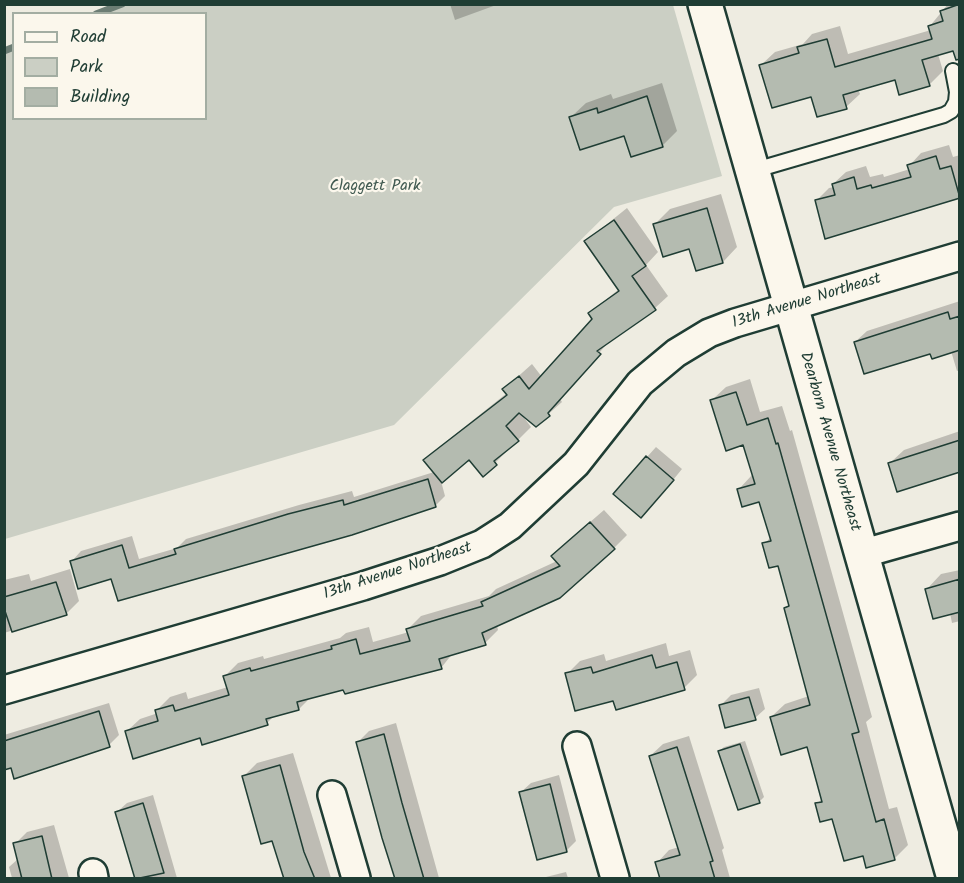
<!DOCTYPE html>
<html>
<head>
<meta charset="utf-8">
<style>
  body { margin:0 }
  #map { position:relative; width:964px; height:883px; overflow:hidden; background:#eeece1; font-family:Kalam,sans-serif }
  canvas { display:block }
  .frame { position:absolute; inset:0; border:6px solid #1f3d34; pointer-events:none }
  .legend { position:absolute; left:12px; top:12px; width:195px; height:108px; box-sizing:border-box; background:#fbf7ec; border:2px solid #a3ada2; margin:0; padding:8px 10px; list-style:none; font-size:18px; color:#1f3d34 }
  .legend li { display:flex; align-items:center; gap:12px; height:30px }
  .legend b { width:30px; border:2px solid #a3ada2 }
</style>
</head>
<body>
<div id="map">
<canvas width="964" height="883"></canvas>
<div class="frame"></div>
<ul class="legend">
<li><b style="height:8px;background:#fbf7ec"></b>Road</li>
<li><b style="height:16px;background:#cbcfc4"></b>Park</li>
<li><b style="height:16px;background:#b4bbb0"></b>Building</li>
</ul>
</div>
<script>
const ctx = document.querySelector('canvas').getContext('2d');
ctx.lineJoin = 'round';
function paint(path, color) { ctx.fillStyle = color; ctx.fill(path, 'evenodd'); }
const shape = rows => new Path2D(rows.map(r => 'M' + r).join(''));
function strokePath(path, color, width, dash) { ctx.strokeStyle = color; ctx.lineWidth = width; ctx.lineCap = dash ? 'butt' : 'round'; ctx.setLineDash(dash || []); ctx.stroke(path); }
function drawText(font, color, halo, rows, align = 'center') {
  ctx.font = font + ' Kalam,sans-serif'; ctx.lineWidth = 4.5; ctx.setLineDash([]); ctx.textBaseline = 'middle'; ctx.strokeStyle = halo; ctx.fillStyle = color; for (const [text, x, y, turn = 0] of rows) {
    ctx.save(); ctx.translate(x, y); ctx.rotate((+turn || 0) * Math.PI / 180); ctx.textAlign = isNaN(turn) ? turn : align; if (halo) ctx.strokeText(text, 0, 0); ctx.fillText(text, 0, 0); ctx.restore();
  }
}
const green = shape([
  [122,4,673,5,722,176,614,207,394,425,5,539,4,51,13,47,14,118,206,118,206,14,96,13]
]);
const shadow = shape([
  [450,4,499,4,455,20],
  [948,4,960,4,938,54,943,71,929,85,896,78,858,89,860,94,846,107,812,95,761,65,775,52,803,44,812,34,840,26,848,54,931,30,930,26],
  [662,83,677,131,663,145,632,155,625,134,571,117,586,103,611,94,613,99],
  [949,145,953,157,960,155,960,197,816,201,829,188,834,187,833,184,846,172,866,166,870,177,883,174,884,177,910,169,909,166,921,153],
  [721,194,737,247,723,262,697,269,690,247,655,224,670,209],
  [627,208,658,252,646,265,668,296,655,308,611,339,560,399,562,402,536,425,519,411,531,427,483,475,469,458,441,481,445,496,435,506,112,577,72,561,81,551,132,536,139,559,177,548,186,539,299,505,352,491,354,497,434,472,425,461,438,448,507,393,504,389,532,364,542,377,594,319,590,313,619,289,586,241],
  [960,301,960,370,957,371,951,351,932,352,855,342,867,331],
  [750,379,760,412,782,406,790,431,792,430,872,717,866,722,889,809,897,807,908,845,894,859,864,854,833,817,817,804,823,798,808,745,771,717,785,704,809,696,786,608,790,604,779,564,764,544,771,537,760,500,739,489,752,475,745,443,712,400,726,387],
  [960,431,960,466,890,463,904,450],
  [656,447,682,469,651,507,647,457],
  [604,510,627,535,614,548,497,625,498,630,485,643,453,653,441,668,311,697,299,709,275,715,267,723,201,736,126,732,140,719,158,713,157,710,170,697,186,692,188,699,228,687,225,676,238,663,263,656,264,659,340,638,346,633,369,627,373,642,409,632,408,629,421,616,489,596,496,589,557,561,566,543],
  [70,569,79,601,66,614,4,633,4,580,29,574,31,581],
  [960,570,960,621,952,623,950,613,927,589,941,574],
  [666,643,669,656,690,650,697,675,684,688,614,699,567,674,580,661,604,654,606,661],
  [759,688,765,709,755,718,721,705,731,695],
  [109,703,119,735,109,745,15,777,12,766,4,769,4,735],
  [396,723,439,878,395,878,358,742,369,731],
  [689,736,724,848,722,850,730,878,662,878,657,863,669,850,679,847,650,756,663,744],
  [745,741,764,797,759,802,719,751,724,747],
  [293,753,331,878,286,878,273,839,243,777,257,763],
  [559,775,576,841,566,851,521,792,531,783],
  [153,795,177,878,136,878,117,812,127,803],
  [54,825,69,878,12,878,9,867,18,859,15,844,27,832],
  [566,872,568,878,542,878]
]);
const stream = shape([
  [96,14,122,4],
  [4,51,14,47]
]);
const building = shape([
  [960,4,960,59,956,60,953,51,922,60,930,86,899,95,895,80,843,95,847,109,817,117,811,97,772,108,759,65,799,53,797,47,827,39,835,67,932,39,928,26,943,21,940,11,960,4],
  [647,96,663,147,631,157,624,136,580,150,569,117,597,108,598,113,647,96],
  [936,156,940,169,951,166,960,198,825,239,815,200,835,195,832,184,854,177,857,189,871,185,872,188,911,177,907,165,936,156],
  [707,208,723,263,696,271,689,249,663,257,653,224,707,208],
  [614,220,646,266,632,276,656,310,597,351,601,354,548,413,550,416,536,427,519,413,506,426,519,441,494,461,497,465,483,477,469,460,442,483,423,460,507,395,502,389,519,376,529,389,592,319,588,313,619,291,584,241,614,220],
  [948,312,950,319,960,316,960,350,932,359,930,354,864,374,854,342,948,312],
  [736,392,747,425,768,418,776,444,778,443,859,732,852,734,876,822,884,819,895,860,866,868,863,856,844,861,832,819,820,822,815,803,822,802,807,747,781,755,770,717,810,705,784,608,789,606,778,566,769,568,762,543,771,541,759,502,742,507,737,489,755,484,743,445,726,451,710,400,736,392],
  [960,440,960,472,897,492,888,463,960,440],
  [646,456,674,480,641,518,613,494,646,456],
  [428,479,436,507,352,535,118,601,111,579,78,589,70,561,122,545,129,568,176,554,174,549,288,514,343,500,344,505,428,479],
  [590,522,615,549,560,598,482,633,486,645,439,659,442,669,345,694,343,690,297,702,299,710,266,719,268,725,202,745,200,738,133,759,125,731,158,721,155,710,173,705,175,711,229,695,223,676,250,668,251,671,332,649,331,646,356,639,360,654,410,641,406,629,483,606,481,602,560,566,551,556,590,522],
  [960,579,960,612,933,619,925,589,960,579],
  [56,582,67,615,12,632,4,608,4,597,56,582],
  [652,655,656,668,677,662,685,690,616,710,613,701,575,711,565,673,591,667,593,673,652,655],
  [749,697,756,720,725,728,719,705,749,697],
  [99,711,110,747,14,779,11,768,4,770,4,741,99,711],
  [384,734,402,803,424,879,395,879,382,838,356,742,384,734],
  [740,744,760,803,738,810,718,751,740,744],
  [677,747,713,861,710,862,715,879,660,879,655,862,680,855,649,756,677,747],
  [280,765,304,852,315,879,284,879,272,841,261,844,242,776,280,765],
  [550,784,567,852,537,860,519,792,550,784],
  [143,803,164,873,135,879,115,812,143,803],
  [42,836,52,879,22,879,13,843,42,836]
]);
const lane = shape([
  [752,171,944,115,951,111,956,102,957,92,953,71]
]);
const street = shape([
  [861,554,960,526],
  [4,690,363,586,440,561,482,544,510,526,576,464,640,383,676,353,709,333,735,323,960,256],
  [577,746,615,878],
  [332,795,356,878],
  [93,873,94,878]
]);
const secondary = shape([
  [705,4,954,878]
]);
const parkNames = [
  ["Claggett Park",375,187]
];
const streetNames = [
  ["13th Avenue Northeast",807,302,-17],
  ["Dearborn Avenue Northeast",829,442,74],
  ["13th Avenue Northeast",398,572,-18]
];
paint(green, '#cbcfc4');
paint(shadow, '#0003');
strokePath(stream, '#6c7d74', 7);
paint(building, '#b4bbb0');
strokePath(building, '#1f3d34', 1.5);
strokePath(lane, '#1f3d34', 18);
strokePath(street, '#1f3d34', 32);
strokePath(secondary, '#1f3d34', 38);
strokePath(lane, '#fbf7ec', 14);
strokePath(street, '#fbf7ec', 27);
strokePath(secondary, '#fbf7ec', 33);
drawText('16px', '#415a51', '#fbf7ec', parkNames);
drawText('16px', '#1f3d34', '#fbf7ec', streetNames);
</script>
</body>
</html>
